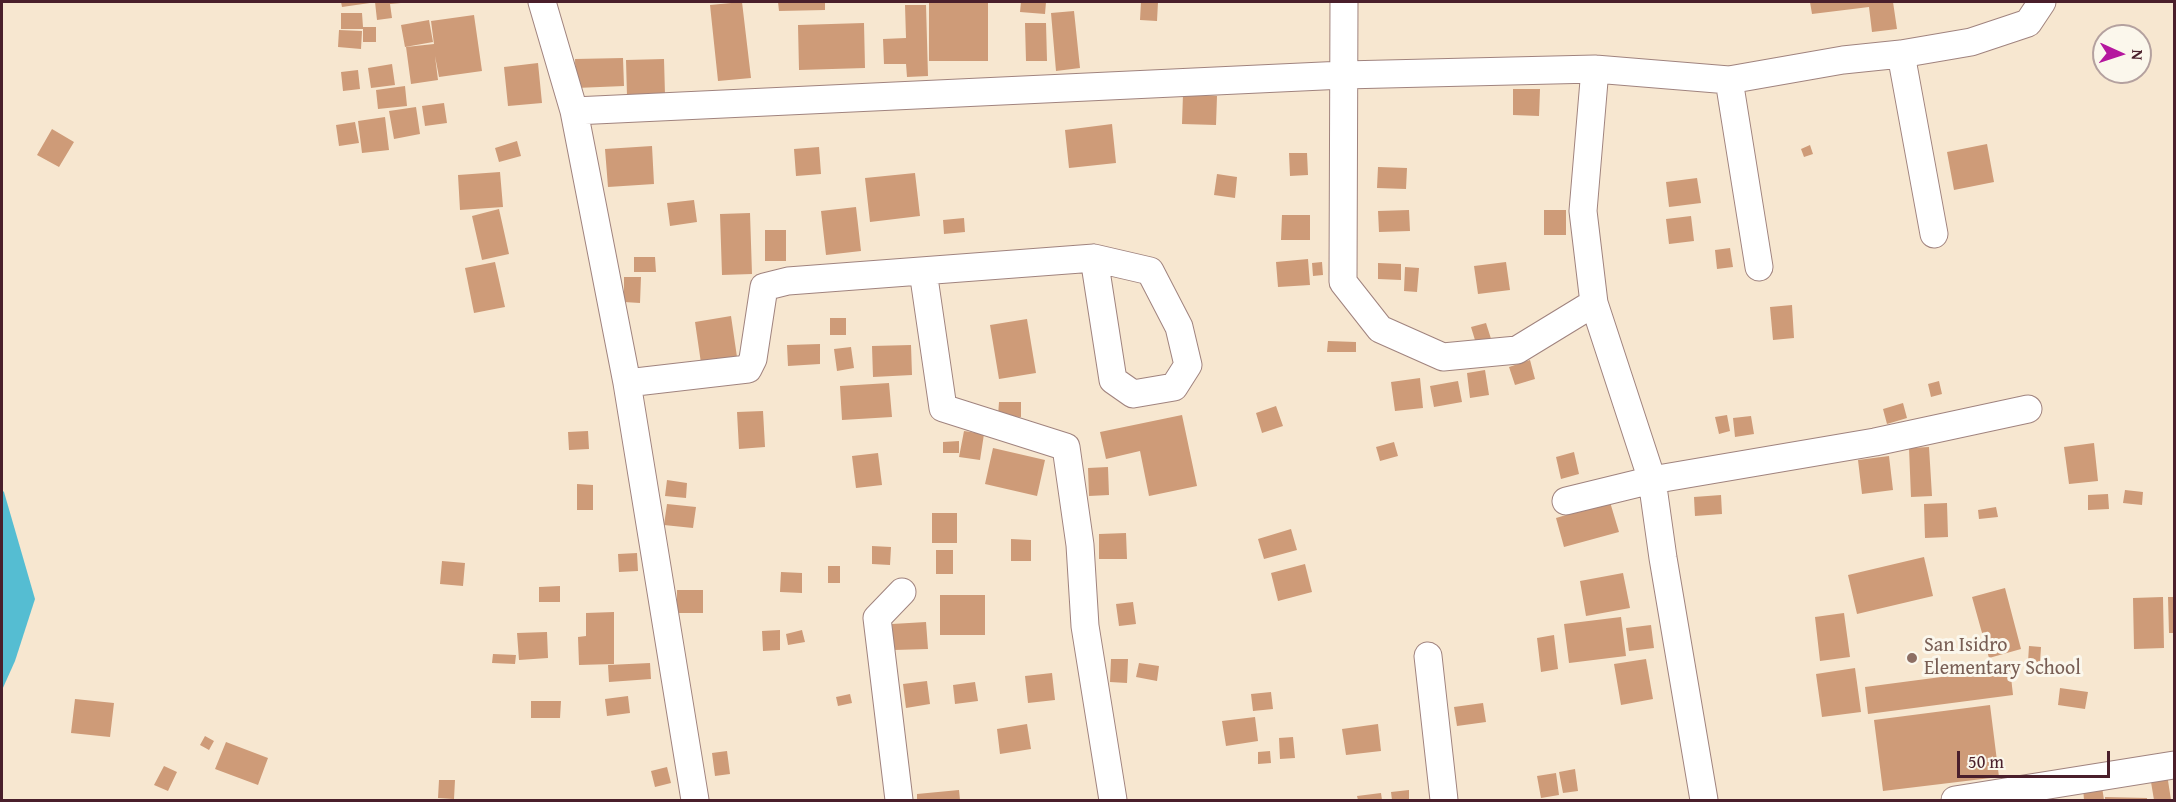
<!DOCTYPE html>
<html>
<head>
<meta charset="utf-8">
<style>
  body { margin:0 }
  #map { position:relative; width:2176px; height:802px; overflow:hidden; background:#f7e7d0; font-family:"Gentium Book Plus",serif }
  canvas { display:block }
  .frame { position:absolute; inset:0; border:3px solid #4a1f2b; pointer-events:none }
  .north { position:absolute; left:2092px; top:24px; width:60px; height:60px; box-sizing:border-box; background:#fbf7ec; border:2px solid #b4a19f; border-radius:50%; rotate:93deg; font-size:16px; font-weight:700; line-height:24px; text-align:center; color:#4a1f2b }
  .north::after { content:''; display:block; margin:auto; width:21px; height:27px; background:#b5179e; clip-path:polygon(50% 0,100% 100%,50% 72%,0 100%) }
  .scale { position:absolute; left:1957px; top:751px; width:153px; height:27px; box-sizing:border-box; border:3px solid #4a1f2b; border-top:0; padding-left:8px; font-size:18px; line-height:21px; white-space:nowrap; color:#4a1f2b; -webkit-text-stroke:4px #fbf7ec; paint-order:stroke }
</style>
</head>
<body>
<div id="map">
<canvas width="2176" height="802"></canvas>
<div class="frame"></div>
<div class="north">N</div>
<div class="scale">50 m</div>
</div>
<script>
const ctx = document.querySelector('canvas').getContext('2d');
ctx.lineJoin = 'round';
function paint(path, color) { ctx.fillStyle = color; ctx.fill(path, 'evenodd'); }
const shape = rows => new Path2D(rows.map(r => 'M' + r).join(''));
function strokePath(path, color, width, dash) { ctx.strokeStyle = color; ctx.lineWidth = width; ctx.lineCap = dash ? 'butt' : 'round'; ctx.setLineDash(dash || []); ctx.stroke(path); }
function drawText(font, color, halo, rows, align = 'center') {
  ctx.font = font + ' "Gentium Book Plus",serif'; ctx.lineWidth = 6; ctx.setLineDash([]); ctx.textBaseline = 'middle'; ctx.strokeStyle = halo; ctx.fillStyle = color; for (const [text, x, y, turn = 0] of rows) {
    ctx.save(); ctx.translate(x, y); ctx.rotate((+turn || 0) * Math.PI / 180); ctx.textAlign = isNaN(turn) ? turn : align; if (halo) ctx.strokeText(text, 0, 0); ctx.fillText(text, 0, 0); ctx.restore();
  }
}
const water = shape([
  [2,490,4,492,35,599,15,661,2,690]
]);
const building = shape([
  [341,2,370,2,370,3,342,7],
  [375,2,401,2,401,3,390,4,392,18,377,20],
  [742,2,751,78,718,81,710,5],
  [778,2,825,2,825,10,779,11],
  [929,2,988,2,988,61,929,61],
  [1021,2,1046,2,1045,14,1020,12],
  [1141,2,1158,2,1157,21,1140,20],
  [1810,2,1893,2,1897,29,1872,32,1869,7,1812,14],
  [905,5,926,5,928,76,907,77,906,64,884,64,883,39,906,38],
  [1074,11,1080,68,1056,71,1051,13],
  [341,13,362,13,363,27,376,27,376,42,363,42,363,29,341,29],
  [474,15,482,71,439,77,435,56,438,80,411,84,406,47,434,44,431,21],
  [429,20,433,42,405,47,401,25],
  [864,23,865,68,799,70,798,25],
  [1025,23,1046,23,1047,61,1026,61],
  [339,30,362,31,361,49,338,47],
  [623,58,624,86,576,88,575,59],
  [664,59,665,95,627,96,626,60],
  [538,63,542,103,508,106,504,67],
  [392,64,395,85,371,88,368,68],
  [358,70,360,89,343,91,341,72],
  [405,86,407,106,378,109,376,90],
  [1513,89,1540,89,1539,116,1513,115],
  [1183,94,1217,96,1216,125,1182,124],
  [444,103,447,123,425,126,422,106],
  [416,107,420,134,394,139,389,111],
  [385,117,389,150,362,153,358,121],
  [355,122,359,143,339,146,336,125],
  [1112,124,1116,163,1069,168,1065,130],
  [52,129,74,142,59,167,37,155],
  [517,141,521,156,499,162,495,148],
  [1987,144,1994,182,1954,190,1947,152],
  [1810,145,1813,154,1804,157,1801,149],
  [652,146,654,184,608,187,605,149],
  [819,147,821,174,796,176,794,149],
  [1289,153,1307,153,1308,175,1290,176],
  [1378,167,1407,168,1406,189,1377,188],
  [500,172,503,207,460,210,458,175],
  [915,173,920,216,870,222,865,178],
  [1217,174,1237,177,1235,198,1214,195],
  [1697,178,1701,203,1669,207,1666,182],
  [694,200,697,222,670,226,667,203],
  [856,207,861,251,826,255,821,211],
  [499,209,509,254,482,260,472,216],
  [1409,210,1410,231,1379,232,1378,211],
  [1544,210,1566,210,1566,235,1544,235],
  [750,213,752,274,722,275,720,214],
  [1282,215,1310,215,1310,240,1281,240],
  [1691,216,1694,241,1669,244,1666,219],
  [964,218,965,232,944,234,943,220],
  [765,230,786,230,786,261,765,261],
  [1730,248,1733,267,1717,269,1715,250],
  [634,257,655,257,656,272,634,272],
  [1308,259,1310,285,1278,287,1276,262],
  [495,262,505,307,474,313,465,268],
  [1322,262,1323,275,1313,276,1312,263],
  [1506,262,1510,290,1478,294,1474,266],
  [1378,263,1401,264,1401,280,1378,279],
  [1405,267,1419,268,1417,292,1404,291],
  [624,277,641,277,640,303,624,302],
  [1792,305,1794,338,1773,340,1770,307],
  [731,316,737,357,701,363,695,322],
  [830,318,846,318,846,335,830,335],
  [1027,319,1036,373,999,379,990,325],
  [1486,323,1493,345,1478,350,1471,327],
  [1328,341,1356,342,1356,352,1327,352],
  [820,344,820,364,788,366,787,345],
  [911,345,912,375,873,377,872,346],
  [851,347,854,368,837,371,834,349],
  [1530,360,1535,379,1515,385,1509,367],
  [1485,370,1489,395,1470,398,1467,373],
  [1420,378,1423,408,1395,411,1391,382],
  [1458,381,1462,402,1434,407,1430,386],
  [1939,381,1942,394,1931,397,1928,384],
  [889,383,892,417,842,420,840,386],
  [999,402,1021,402,1021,417,998,416],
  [1903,403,1907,418,1887,424,1883,409],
  [1276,406,1283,426,1262,433,1256,413],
  [763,411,765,447,739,449,737,412],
  [1182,415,1197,486,1149,496,1140,451,1106,459,1100,432],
  [1727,415,1730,431,1719,434,1715,417],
  [1751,416,1754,434,1735,437,1733,418],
  [588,431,589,449,569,450,568,432],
  [964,431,984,434,980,460,959,457],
  [959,441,959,453,943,453,943,442],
  [1394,442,1398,456,1380,461,1376,447],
  [2094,443,2098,481,2069,484,2064,447],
  [1929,447,1932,496,1911,497,1909,448],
  [993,448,1045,460,1037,496,985,484],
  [1574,452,1579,474,1561,479,1556,457],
  [878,453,882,485,856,488,852,456],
  [1889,456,1893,490,1862,494,1858,460],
  [1108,467,1109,495,1089,496,1088,468],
  [667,480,687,483,686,498,665,496],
  [577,484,593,485,593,510,577,510],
  [2125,490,2143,492,2142,505,2123,503],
  [2108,494,2109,509,2088,510,2088,495],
  [1721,495,1722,514,1695,516,1694,497],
  [1610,502,1619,532,1564,547,1556,518],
  [1947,503,1948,537,1925,538,1924,504],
  [667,504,696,507,693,528,664,525],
  [1996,507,1998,517,1979,519,1978,510],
  [932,513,957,513,957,543,932,543],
  [1291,529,1297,550,1264,559,1258,539],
  [1126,533,1127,559,1099,559,1099,534],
  [1011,539,1031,540,1031,561,1011,561],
  [872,546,891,547,890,565,872,564],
  [936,550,953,550,953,574,936,574],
  [637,553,638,571,619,572,618,554],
  [1924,557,1933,596,1857,614,1848,575],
  [442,561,465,563,463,586,440,584],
  [1305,564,1312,592,1278,601,1271,573],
  [828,566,840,566,840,583,828,583],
  [781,572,802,573,802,593,780,592],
  [1623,573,1630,608,1586,616,1580,581],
  [560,586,560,602,539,602,539,587],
  [2005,588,2021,649,1989,658,1972,597],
  [677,590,703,590,703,613,677,613],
  [940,595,985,595,985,635,940,635],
  [2163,597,2164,648,2134,649,2133,598],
  [2168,597,2174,597,2174,633,2169,633],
  [1133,602,1136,624,1119,626,1116,604],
  [614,612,614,664,579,665,578,637,586,636,586,613],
  [1844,613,1850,657,1820,661,1815,617],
  [1621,617,1626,656,1569,663,1564,624],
  [926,622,928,649,894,650,892,624],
  [1651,625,1654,648,1629,651,1626,628],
  [780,630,780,650,763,651,762,631],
  [802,630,805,642,788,645,786,634],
  [547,632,548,658,519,660,517,633],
  [1554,635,1558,669,1541,672,1537,638],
  [2029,646,2041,647,2040,663,2028,662],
  [493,654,516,655,515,664,492,663],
  [1111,659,1128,659,1127,683,1110,682],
  [1646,659,1653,699,1621,705,1614,664],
  [650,663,651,679,609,682,608,665],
  [1139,663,1159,666,1157,681,1136,677],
  [1855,668,1861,712,1822,717,1816,674],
  [2010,668,2013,695,1868,714,1865,687],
  [1052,673,1055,700,1028,703,1025,676],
  [927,681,930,704,906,708,903,684],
  [975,682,978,701,955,704,953,685],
  [2060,688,2088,692,2085,709,2058,705],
  [1271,692,1273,709,1253,711,1251,694],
  [850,694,852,703,838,706,836,697],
  [628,696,630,713,607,716,605,699],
  [75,699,114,703,110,737,71,733],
  [531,701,561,701,560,718,531,718],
  [1483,703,1486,722,1457,726,1454,707],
  [1990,705,1999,777,1883,791,1874,720],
  [1255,717,1258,741,1226,746,1222,721],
  [1027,724,1031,749,1000,754,997,729],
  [1378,724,1381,751,1346,755,1342,729],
  [205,736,214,741,209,750,200,745],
  [1293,737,1295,758,1280,759,1279,738],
  [226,742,268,758,258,785,215,769],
  [727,751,730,774,715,776,712,753],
  [1270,751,1271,763,1258,764,1258,752],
  [164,766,177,772,168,791,154,785],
  [667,767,671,783,655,787,651,771],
  [1575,769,1578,791,1563,793,1559,772],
  [1556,773,1559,795,1541,798,1537,776],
  [2167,774,2171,800,2154,800,2150,776],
  [439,780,455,780,454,799,438,798],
  [2102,787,2104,800,2084,800,2083,788],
  [959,790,960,800,917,800,917,794],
  [1409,790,1409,800,1392,800,1391,792],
  [1381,793,1382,800,1358,800,1357,796],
  [2105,797,2147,798,2147,800,2105,800]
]);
const minor = shape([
  [542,2,574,111,627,383,695,800],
  [1344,2,1343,282,1380,329,1443,357,1517,350,1594,303],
  [1901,54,1934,234],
  [1595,69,1583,211,1594,303,1652,480,1663,558,1704,800],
  [1729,80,1759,267],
  [574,111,1344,75,1595,69,1729,80,1843,60,1901,54,1971,42,2028,23,2042,2],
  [923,271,943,408,1066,447,1080,545,1085,626,1113,800],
  [627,383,748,369,753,359,764,287,788,281,1094,258,1150,271,1179,327,1188,365,1174,387,1133,394,1113,380,1094,258],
  [1566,501,1652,480,1875,442,2028,409],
  [1428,656,1444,800],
  [899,800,877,618,902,592],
  [1955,800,2174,765]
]);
const markers = [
  [1912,658,6,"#8d6e63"]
];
const educationNames = [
  ["San Isidro",1924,646],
  ["Elementary School",1924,669]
];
paint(water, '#55bdd2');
paint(building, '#ce9b78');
strokePath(minor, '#a0837e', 29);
strokePath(minor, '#fff', 27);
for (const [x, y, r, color] of markers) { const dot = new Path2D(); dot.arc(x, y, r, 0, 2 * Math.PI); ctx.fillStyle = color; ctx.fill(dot); strokePath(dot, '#fbf7ec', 2); }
drawText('20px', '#785e54', '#fbf7ec', educationNames, 'left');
</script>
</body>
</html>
